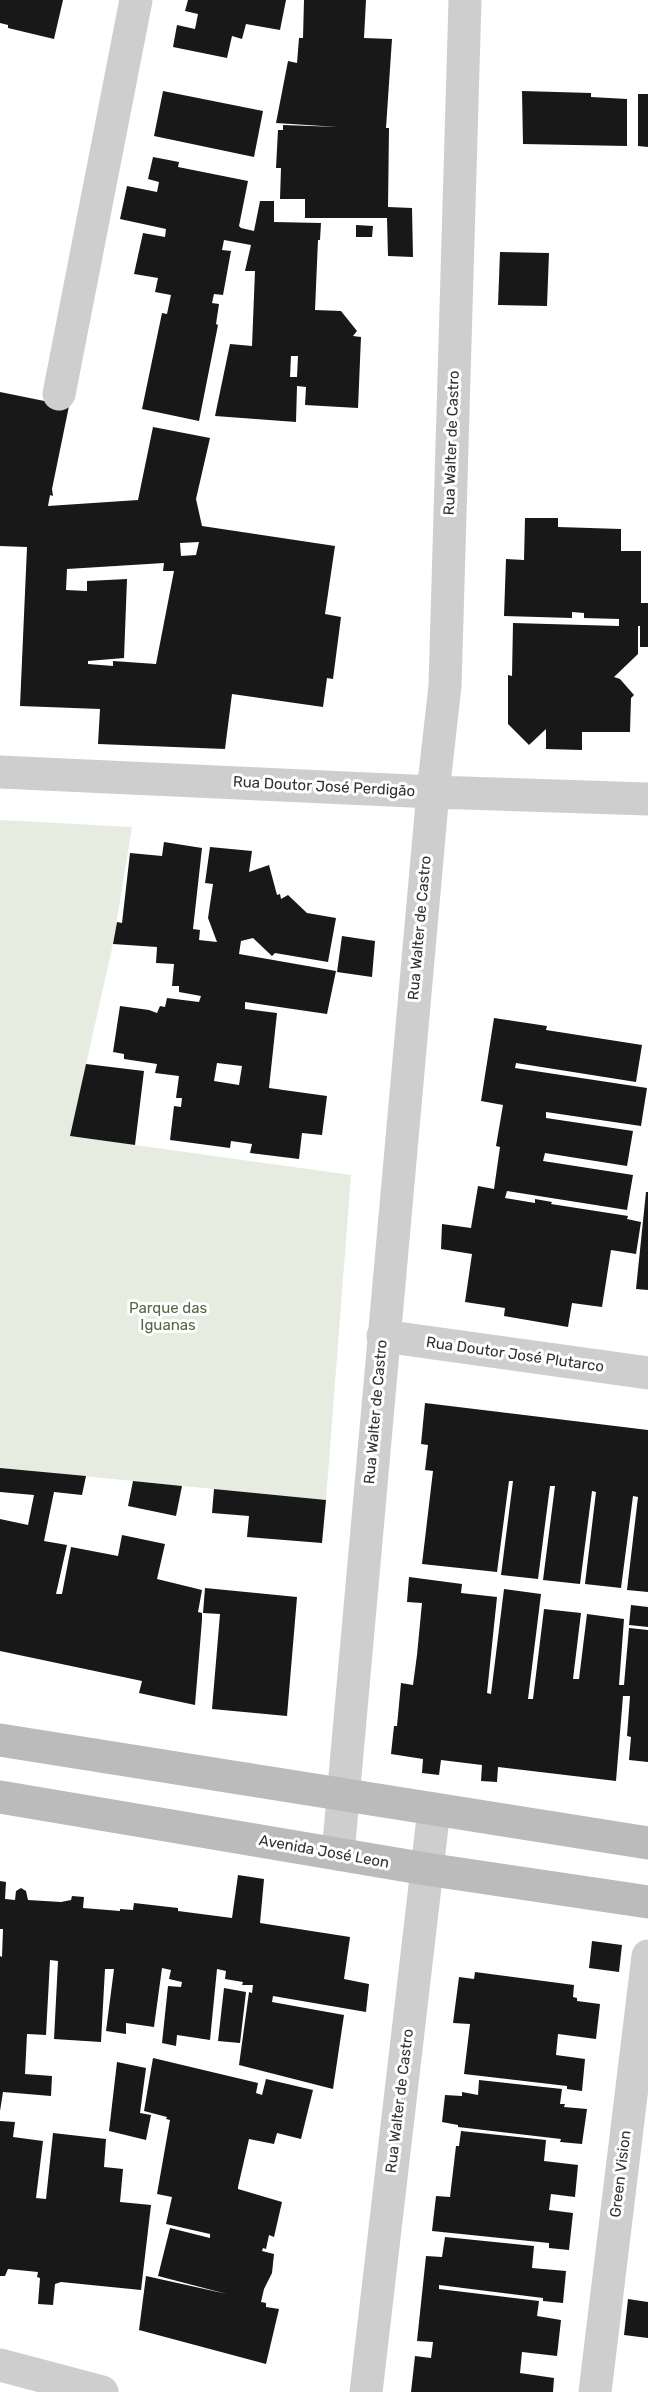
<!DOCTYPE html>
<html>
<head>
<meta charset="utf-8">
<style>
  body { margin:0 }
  canvas { display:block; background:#fff }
</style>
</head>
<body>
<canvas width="648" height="2392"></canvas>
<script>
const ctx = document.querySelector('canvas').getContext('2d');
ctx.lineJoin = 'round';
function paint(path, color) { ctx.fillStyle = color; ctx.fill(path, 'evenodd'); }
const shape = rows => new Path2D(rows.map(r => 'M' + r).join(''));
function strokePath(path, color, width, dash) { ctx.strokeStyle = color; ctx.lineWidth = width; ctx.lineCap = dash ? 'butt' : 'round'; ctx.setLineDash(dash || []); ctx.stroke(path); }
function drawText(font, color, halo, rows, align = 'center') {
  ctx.font = font + ' Rubik,sans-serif'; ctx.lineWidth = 6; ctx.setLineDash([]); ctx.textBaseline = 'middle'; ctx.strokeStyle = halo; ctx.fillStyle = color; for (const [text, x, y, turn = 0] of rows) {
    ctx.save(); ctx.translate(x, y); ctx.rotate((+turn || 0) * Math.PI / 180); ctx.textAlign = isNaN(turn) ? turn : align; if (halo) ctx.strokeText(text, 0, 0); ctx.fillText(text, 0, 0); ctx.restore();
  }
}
const green = shape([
  [0,820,132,827,113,944,70,1136,351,1175,326,1500,0,1468]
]);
const building = shape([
  [0,0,63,0,54,39,8,28,8,25,0,23],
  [188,0,286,0,280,30,246,24,242,39,232,36,227,58,173,47,177,25,195,29,198,14,185,11],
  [304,0,366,0,364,38,392,39,386,128,389,128,388,207,412,208,413,257,388,256,387,218,305,218,305,199,280,199,281,168,276,168,278,130,283,130,283,125,338,127,276,123,288,61,297,63,299,38,303,38],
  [163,91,263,111,254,157,154,136],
  [522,91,591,93,591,97,627,99,627,146,523,144],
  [638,94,648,94,648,147,638,146],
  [153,157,179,162,178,167,248,181,239,226,241,228,254,231,260,201,274,201,274,222,321,223,320,240,318,240,315,310,341,311,357,331,353,336,361,337,358,408,305,405,306,387,297,386,296,422,215,416,230,344,252,346,255,271,245,271,251,245,224,240,222,250,231,251,223,295,214,294,212,303,219,304,216,324,218,325,199,421,142,409,162,313,167,314,171,295,155,292,158,278,134,274,143,233,165,237,166,229,120,219,127,186,157,192,159,182,148,179],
  [291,356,298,356,297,377,290,377],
  [356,225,373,226,372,237,356,237],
  [500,252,549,253,547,306,498,305],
  [0,392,69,406,52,489,53,496,50,495,48,506,138,500,153,427,210,438,196,499,202,526,335,546,325,614,341,617,333,679,327,678,323,707,232,694,225,749,98,744,100,709,20,706,27,547,0,546],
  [199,542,196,555,181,556,180,543],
  [164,563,163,571,174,571,156,664,113,661,113,666,88,664,88,661,124,658,127,579,87,581,87,591,66,590,67,569],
  [525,518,558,518,558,527,621,529,621,551,641,551,641,603,648,603,648,647,640,647,640,626,638,626,638,654,614,677,620,679,634,695,631,698,630,732,582,732,582,750,546,749,546,729,529,745,508,724,508,675,512,676,513,623,619,626,619,619,584,618,584,613,572,612,572,618,504,616,506,559,524,560],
  [164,842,202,848,193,929,200,930,199,940,217,942,208,918,213,884,205,883,210,847,252,851,249,872,269,865,277,895,280,894,281,899,288,895,307,913,336,918,328,962,275,953,272,956,253,938,241,941,239,954,336,971,327,1014,245,1002,245,1009,277,1013,269,1088,327,1096,322,1135,302,1133,299,1159,250,1153,252,1144,231,1141,230,1148,170,1140,174,1106,181,1107,182,1098,176,1098,179,1076,155,1073,157,1064,124,1059,124,1054,113,1052,120,1006,149,1010,157,1013,160,1006,165,1007,167,998,199,1002,201,996,179,992,179,986,172,986,174,964,156,963,157,947,113,944,117,922,122,923,130,853,162,856],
  [217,1063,242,1066,239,1085,214,1081],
  [342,936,375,941,372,977,337,972],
  [494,1018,547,1026,546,1030,642,1045,636,1082,516,1063,515,1068,647,1088,641,1126,546,1112,546,1118,633,1131,627,1166,545,1153,543,1161,633,1175,627,1210,507,1191,505,1198,535,1203,535,1199,552,1202,551,1204,628,1216,627,1219,641,1222,636,1254,611,1250,602,1307,572,1303,568,1327,504,1316,505,1308,465,1302,472,1254,441,1249,442,1224,471,1228,478,1186,494,1189,500,1147,496,1146,503,1105,481,1101],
  [86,1064,144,1071,135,1145,70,1136],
  [646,1192,648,1192,648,1290,636,1289],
  [425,1403,648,1430,648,1592,627,1590,638,1497,633,1496,621,1588,585,1584,596,1492,592,1491,580,1584,543,1580,555,1486,550,1486,538,1579,501,1575,513,1481,509,1481,497,1572,422,1564,433,1471,425,1470,428,1445,421,1444],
  [0,1468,86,1476,82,1495,54,1492,44,1541,67,1545,56,1594,62,1594,71,1547,118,1556,122,1535,165,1544,157,1579,202,1590,198,1612,202,1613,202,1620,195,1705,139,1693,142,1681,0,1651,0,1519,28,1525,34,1495,0,1492],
  [133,1481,182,1486,176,1516,128,1506],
  [214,1489,326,1500,322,1543,247,1537,249,1516,212,1513],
  [409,1577,462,1584,461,1593,497,1597,487,1693,491,1694,504,1589,541,1594,528,1699,533,1699,544,1609,581,1613,573,1679,579,1679,587,1614,624,1619,619,1685,624,1685,629,1628,648,1630,648,1762,629,1760,631,1737,627,1736,630,1696,623,1696,616,1781,498,1767,497,1782,481,1781,482,1765,441,1760,439,1775,422,1773,423,1759,391,1754,394,1726,397,1726,401,1683,413,1685,417,1655,422,1603,407,1602],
  [205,1588,297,1597,287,1716,212,1709,220,1614,203,1613],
  [631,1605,648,1607,648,1627,629,1625],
  [238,1875,264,1879,260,1923,350,1937,344,1979,369,1984,366,2012,273,1996,272,2002,344,2015,333,2089,239,2065,249,1992,252,1993,253,1985,242,1985,243,1982,225,1979,226,1971,217,1969,210,2040,177,2035,176,2046,162,2043,168,1986,181,1987,182,1982,169,1979,171,1970,162,1968,154,2027,126,2023,126,2034,106,2031,114,1969,105,1969,101,2042,54,2039,58,1961,50,1960,46,2035,27,2034,25,2074,52,2076,51,2096,3,2092,0,2111,0,1956,2,1957,3,1929,0,1929,0,1881,6,1882,5,1899,15,1900,16,1891,21,1888,26,1891,28,1900,61,1902,71,1900,72,1896,84,1897,83,1908,120,1911,120,1909,133,1910,134,1903,178,1908,178,1911,232,1918],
  [592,1941,622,1945,619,1972,589,1968],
  [475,1972,574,1985,573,1997,577,1998,577,2001,600,2004,596,2039,558,2034,556,2055,585,2059,582,2091,567,2089,567,2086,464,2074,470,2024,453,2023,459,1977,474,1979],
  [224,1988,246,1992,240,2043,218,2041],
  [153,2058,258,2083,256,2093,262,2095,266,2079,313,2090,301,2139,277,2133,274,2144,249,2139,238,2187,238,2189,282,2202,274,2237,269,2235,266,2249,263,2248,262,2251,274,2254,272,2273,264,2289,261,2302,266,2303,266,2307,279,2309,266,2364,139,2330,146,2276,227,2294,158,2276,170,2228,210,2238,210,2234,166,2224,172,2197,157,2194,170,2120,166,2119,167,2117,144,2111],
  [117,2062,146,2068,140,2113,151,2115,146,2140,109,2131],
  [479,2080,562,2089,560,2104,565,2104,564,2107,587,2109,582,2144,560,2142,561,2139,458,2127,458,2125,442,2122,445,2095,462,2096,462,2092,478,2095],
  [0,2121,15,2122,13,2137,43,2141,36,2198,46,2199,53,2133,106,2139,104,2167,123,2169,120,2202,151,2205,141,2290,61,2282,55,2284,53,2305,38,2304,40,2278,37,2277,38,2272,8,2269,5,2276,0,2276],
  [461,2131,546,2140,544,2161,578,2165,575,2197,551,2194,549,2210,573,2213,569,2250,549,2248,549,2243,432,2231,436,2196,450,2197,456,2146,459,2146],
  [445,2237,534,2246,532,2268,566,2271,563,2303,543,2301,543,2298,439,2285,439,2289,539,2301,537,2316,561,2320,557,2356,522,2352,520,2373,554,2378,553,2392,411,2392,415,2356,431,2358,433,2342,417,2341,426,2256,442,2257],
  [628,2299,648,2302,648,2338,624,2335]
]);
const minor = shape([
  [59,394,136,0],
  [0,772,433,792,648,799],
  [383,1336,648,1373],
  [338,1854,433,792,445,686,465,0],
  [0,2365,102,2392],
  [366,2392,434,1809],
  [595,2392,648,1956]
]);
const secondary = shape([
  [0,1740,648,1843],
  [0,1797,426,1869,648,1902]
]);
const streetNames = [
  ["Rua Walter de Castro",452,443,-88],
  ["Rua Doutor José Perdigão",324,787,3],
  ["Rua Walter de Castro",420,928,-85],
  ["Rua Doutor José Plutarco",515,1355,8],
  ["Rua Walter de Castro",376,1412,-85],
  ["Avenida José Leon",324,1852,10],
  ["Rua Walter de Castro",400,2101,-83],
  ["Green Vision",621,2174,-83]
];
const parkNames = [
  ["Parque das",168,1309],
  ["Iguanas",168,1326]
];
paint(green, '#e6ede0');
paint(building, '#181818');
strokePath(minor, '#cecece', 33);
strokePath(secondary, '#bbb', 33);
drawText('15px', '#313131', '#fff', streetNames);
drawText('15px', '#526a41', '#fff', parkNames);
</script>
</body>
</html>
